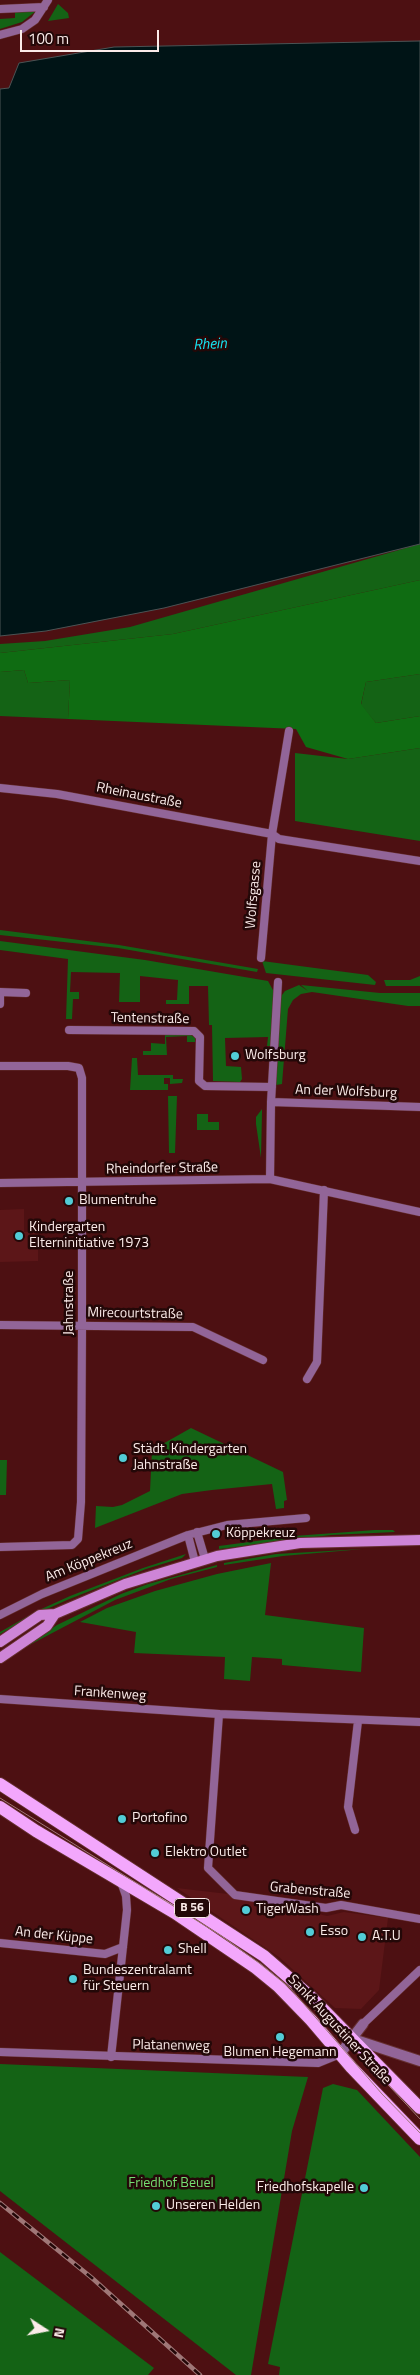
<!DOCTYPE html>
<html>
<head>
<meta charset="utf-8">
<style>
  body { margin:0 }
  #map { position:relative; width:420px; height:2375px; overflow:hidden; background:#4d1012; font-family:"Titillium Web",sans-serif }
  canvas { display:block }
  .north { position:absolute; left:20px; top:2305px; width:50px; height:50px; -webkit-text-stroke:4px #230808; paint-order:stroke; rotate:101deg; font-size:14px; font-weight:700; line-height:20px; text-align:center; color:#fbebe9 }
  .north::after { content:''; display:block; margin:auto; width:18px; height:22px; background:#fbebe9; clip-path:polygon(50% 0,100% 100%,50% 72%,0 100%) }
  .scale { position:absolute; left:20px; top:30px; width:139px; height:22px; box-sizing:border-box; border:2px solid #fbebe9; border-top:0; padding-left:6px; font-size:15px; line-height:18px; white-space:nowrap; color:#fbebe9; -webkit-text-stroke:4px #230808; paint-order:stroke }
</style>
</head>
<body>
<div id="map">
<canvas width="420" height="2375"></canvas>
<div class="north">N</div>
<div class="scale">100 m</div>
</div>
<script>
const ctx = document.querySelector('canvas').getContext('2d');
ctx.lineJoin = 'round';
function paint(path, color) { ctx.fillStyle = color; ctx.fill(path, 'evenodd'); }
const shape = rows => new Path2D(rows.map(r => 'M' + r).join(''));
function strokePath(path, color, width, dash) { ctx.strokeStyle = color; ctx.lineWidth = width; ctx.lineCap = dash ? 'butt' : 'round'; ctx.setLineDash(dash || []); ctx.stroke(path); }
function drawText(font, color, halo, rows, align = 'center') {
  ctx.font = font + ' "Titillium Web",sans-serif'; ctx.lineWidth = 5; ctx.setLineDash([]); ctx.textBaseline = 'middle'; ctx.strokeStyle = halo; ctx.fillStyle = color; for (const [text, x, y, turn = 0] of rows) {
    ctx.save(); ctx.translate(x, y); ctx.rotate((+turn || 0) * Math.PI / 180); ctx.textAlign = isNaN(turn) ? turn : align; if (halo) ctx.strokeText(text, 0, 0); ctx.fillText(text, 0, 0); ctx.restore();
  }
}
const built = shape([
  [24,1209,24,1232,38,1232,38,1261,0,1262,0,1210],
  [177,1888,228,1894,236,1899,282,1905,327,1916,344,1912,388,1918,379,1990,361,2009,335,2008,279,1957]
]);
const green = shape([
  [58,4,68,13,69,18,48,21],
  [15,11,36,11,22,22,0,29,0,19,15,18],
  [420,544,420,580,173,634,0,653,0,644,45,641,130,627],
  [24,670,28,683,70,680,68,719,0,716,0,672],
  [420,674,420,716,376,723,361,705,366,682],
  [420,748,420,841,295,821,295,753,348,759],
  [0,930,119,945,258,969,257,972,118,948,0,935],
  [0,941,145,960,268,981,274,992,272,1046,267,1046,268,1037,225,1038,226,1066,241,1067,242,1079,240,1082,213,1081,212,1025,209,1025,208,986,189,986,189,1004,166,1004,166,1000,177,1000,178,980,140,976,140,1002,119,1002,120,973,71,972,70,992,79,992,79,999,73,999,72,1019,66,1019,68,959,0,950],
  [262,961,368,975,376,982,375,985,266,973],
  [420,976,420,986,386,986,384,980,410,980],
  [299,985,308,991,301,985,380,993,420,993,420,1006,408,1006,312,992,301,994,293,1000,288,1009,282,1084,276,1085,279,999,285,991],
  [165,1034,190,1034,195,1038,195,1042,187,1042,187,1036,166,1037,167,1055,143,1055,143,1051,151,1051,151,1043,165,1044],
  [132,1058,137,1058,138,1075,173,1075,173,1079,183,1079,182,1083,170,1084,170,1078,164,1078,164,1084,168,1084,168,1090,130,1090],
  [168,1096,177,1096,175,1153,169,1153],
  [262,1109,262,1113,261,1158,256,1124,256,1117],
  [197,1114,208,1114,208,1122,219,1122,219,1130,197,1130],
  [191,1428,283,1472,287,1500,284,1501,284,1508,276,1509,272,1484,212,1490,182,1494,95,1528,96,1506,113,1507,122,1505,150,1491,152,1450],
  [0,1460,7,1460,6,1495,0,1495],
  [375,1530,393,1530,395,1532,331,1535,219,1549,219,1546,294,1536],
  [363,1549,283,1556,224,1565,224,1563,276,1554],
  [186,1554,182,1558,146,1569,67,1600,38,1613,0,1634,0,1632,37,1611,70,1596,143,1568],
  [271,1563,265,1615,364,1628,361,1672,282,1665,282,1659,252,1657,250,1681,224,1679,225,1657,134,1653,136,1632,80,1622,107,1608,155,1591,217,1574],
  [217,1565,217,1567,171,1579,115,1600,20,1650,57,1625,121,1594,148,1584],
  [0,2064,308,2077,292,2131,251,2375,236,2375,0,2191],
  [333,2084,357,2090,420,2157,420,2375,279,2375,280,2367,268,2364,323,2088],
  [0,2252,154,2368,148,2375,0,2375]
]);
const forest = shape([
  [420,580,420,674,366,682,361,704,376,723,420,716,420,748,348,759,306,747,296,729,68,719,70,680,28,683,24,670,0,672,0,653,173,634]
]);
const water = shape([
  [420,41,420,544,164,608,46,631,0,636,0,89,9,88,19,63,114,47,420,41]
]);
const minor = shape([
  [0,9,44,7],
  [0,35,22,29,35,20,48,0],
  [0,788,57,794,272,834,279,839,420,861],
  [261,958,272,834,289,731],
  [0,992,26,993],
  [0,1004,0,992],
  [69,1030,194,1031,200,1037,199,1081,205,1086,272,1087],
  [0,1066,68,1066,79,1068,82,1078,82,1326,81,1502,78,1539,72,1545,0,1547],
  [271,1102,420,1107],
  [270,1179,271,1102,278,982],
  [0,1183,270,1179,420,1212],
  [0,1325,193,1327,263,1360],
  [307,1379,317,1362,324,1190],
  [197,1532,205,1559],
  [188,1535,195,1562],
  [0,1615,42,1594,188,1535,227,1525,306,1518],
  [0,1699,219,1714,420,1722],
  [219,1714,208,1868,235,1895,326,1908,341,1905,420,1919],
  [355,1830,348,1807,358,1721],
  [0,1943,105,1954,123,1947],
  [363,2024,420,1970],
  [0,2052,318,2063,340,2054],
  [111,2057,127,1910,126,1896,121,1882]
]);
const tertiary = shape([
  [353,2039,420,2061],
  [340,2054,363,2024]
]);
const secondary = shape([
  [0,1642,40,1615,55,1614,125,1584,217,1556,300,1543,420,1540],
  [0,1658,47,1626,55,1614]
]);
const primary = shape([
  [0,1784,264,1956,310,1996,420,2108],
  [0,1807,36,1831,175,1913,256,1968,278,1986,311,2020,351,2067,420,2139]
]);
const tram = shape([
  [0,1798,220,1935,259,1963,290,1988,382,2094,420,2133],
  [333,2026,420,2119]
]);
const rail = shape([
  [0,2203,92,2278,200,2375]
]);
const markers = [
  [235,1056,5,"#52ccd6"],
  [69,1201,5,"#52ccd6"],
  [19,1236,5,"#52ccd6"],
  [123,1458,5,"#52ccd6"],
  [216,1534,5,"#52ccd6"],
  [122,1819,5,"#52ccd6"],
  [155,1853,5,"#52ccd6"],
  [246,1910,5,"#52ccd6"],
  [310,1932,5,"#52ccd6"],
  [362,1937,5,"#52ccd6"],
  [168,1950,5,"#52ccd6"],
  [73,1979,5,"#52ccd6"],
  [280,2037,5,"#52ccd6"],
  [364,2188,5,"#52ccd6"],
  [156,2206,5,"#52ccd6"]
];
const shields = [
  [192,1908,35]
];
const shieldNames = [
  ["B 56",192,1908]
];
const streetNames = [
  ["Rheinaustraße",139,796,11],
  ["Wolfsgasse",254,895,-85],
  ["Tentenstraße",150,1019,1],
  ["An der Wolfsburg",346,1092,2],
  ["Rheindorfer Straße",162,1169,-1],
  ["Jahnstraße",70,1303,-90],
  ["Mirecourtstraße",135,1314,1],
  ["Am Köppekreuz",89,1561,-22],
  ["Frankenweg",110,1694,4],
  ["Grabenstraße",310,1891,5],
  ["An der Küppe",54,1936,6],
  ["Sankt Augustiner Straße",339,2030,47],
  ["Platanenweg",171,2046,1]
];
const poiNames = [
  ["Wolfsburg",245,1056],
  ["Blumentruhe",79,1201],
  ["Kindergarten",29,1228],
  ["Elterninitiative 1973",29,1244],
  ["Städt. Kindergarten",133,1450],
  ["Jahnstraße",133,1466],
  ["Köppekreuz",226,1534],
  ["Portofino",132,1819],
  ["Elektro Outlet",165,1853],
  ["TigerWash",256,1910],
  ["Esso",320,1932],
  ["A.T.U",372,1937],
  ["Shell",178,1950],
  ["Bundeszentralamt",83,1971],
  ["für Steuern",83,1987],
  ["Blumen Hegemann",280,2053,"center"],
  ["Friedhofskapelle",354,2188,"right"],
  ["Unseren Helden",166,2206]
];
const parkNames = [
  ["Friedhof Beuel",171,2184]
];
const waterNames = [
  ["Rhein",210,345,-3]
];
paint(built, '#5c1618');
paint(green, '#146315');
paint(forest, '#0f6c12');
paint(water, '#001416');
strokePath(water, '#4b5455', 1);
strokePath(minor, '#652f30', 9);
strokePath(tertiary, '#652f30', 12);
strokePath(secondary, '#652f30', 12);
strokePath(primary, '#652f30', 14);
strokePath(minor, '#926598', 8);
strokePath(tertiary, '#926598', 10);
strokePath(secondary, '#ce85d7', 10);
strokePath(primary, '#f3a7fc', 12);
strokePath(tram, '#9f7777', 1);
strokePath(rail, '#9f7777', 4.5);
strokePath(rail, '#230808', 2.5, [8]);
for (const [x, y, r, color] of markers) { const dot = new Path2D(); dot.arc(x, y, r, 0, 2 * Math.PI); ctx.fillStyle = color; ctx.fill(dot); strokePath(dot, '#230808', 2); }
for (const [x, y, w] of shields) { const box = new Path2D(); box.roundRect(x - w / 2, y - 9.5, w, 19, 4); ctx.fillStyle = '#230808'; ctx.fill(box); strokePath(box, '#fbebe9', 1); }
drawText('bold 12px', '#fbebe9', null, shieldNames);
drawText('14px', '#fbebe9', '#230808', streetNames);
drawText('14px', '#fbebe9', '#230808', poiNames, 'left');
drawText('14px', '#75df72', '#230808', parkNames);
drawText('italic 15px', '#16e6f4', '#230808', waterNames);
</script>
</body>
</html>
